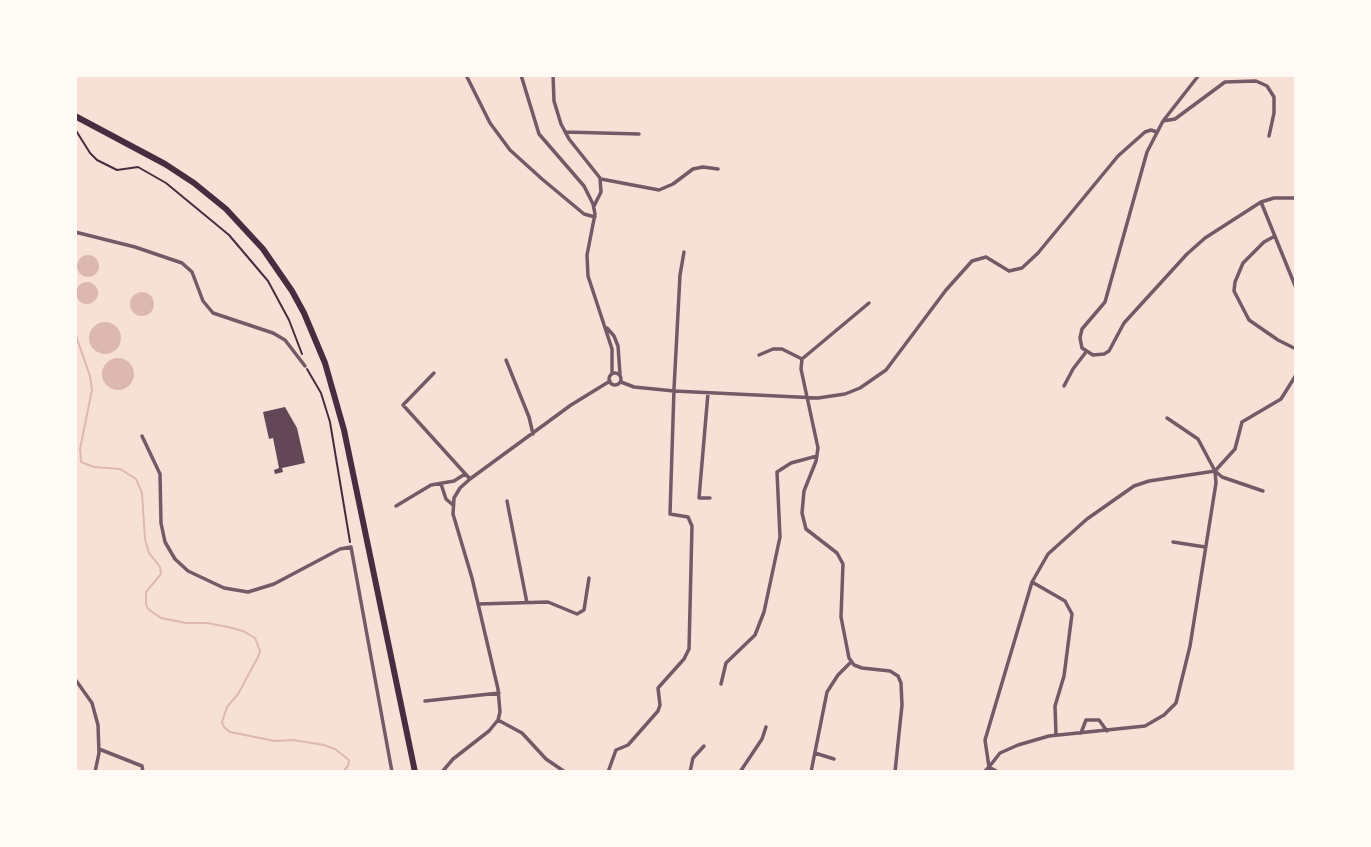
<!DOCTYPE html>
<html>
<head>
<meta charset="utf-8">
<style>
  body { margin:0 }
  #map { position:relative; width:1371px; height:847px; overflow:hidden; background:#f7e1d7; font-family:"Source Serif 4",serif }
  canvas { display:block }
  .frame { position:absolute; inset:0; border:77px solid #fffaf5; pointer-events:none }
</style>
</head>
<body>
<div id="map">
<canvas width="1371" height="847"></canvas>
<div class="frame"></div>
</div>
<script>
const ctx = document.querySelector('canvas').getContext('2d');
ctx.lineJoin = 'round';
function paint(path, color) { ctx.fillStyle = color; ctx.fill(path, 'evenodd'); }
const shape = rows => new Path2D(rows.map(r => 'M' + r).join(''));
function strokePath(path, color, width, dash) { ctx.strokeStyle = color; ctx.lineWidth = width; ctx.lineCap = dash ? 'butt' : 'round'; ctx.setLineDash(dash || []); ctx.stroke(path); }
const water = shape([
  '77 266a11 11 0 1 1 22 0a11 11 0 1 1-22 0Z',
  '76 293a11 11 0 1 1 22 0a11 11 0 1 1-22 0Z',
  '130 304a12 12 0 1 1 24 0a12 12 0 1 1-24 0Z',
  '89 338a16 16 0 1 1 32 0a16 16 0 1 1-32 0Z',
  '102 374a16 16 0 1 1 32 0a16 16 0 1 1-32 0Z'
]);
const stream = shape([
  [75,333,90,376,92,390,80,449,81,462,94,467,120,469,136,479,142,493,145,539,149,553,160,567,161,574,146,592,146,604,148,609,161,618,186,623,207,623,228,627,243,631,255,638,260,651,258,657,238,694,227,707,222,722,224,727,230,732,275,741,293,740,324,745,335,749,349,760,348,766,343,772]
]);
const building = shape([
  [285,407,297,428,305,463,282,468,283,472,275,474,274,470,279,468,273,438,269,439,263,412]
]);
const path = shape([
  [75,129,90,153,97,160,117,170,138,167,166,183,229,235,268,281,289,320,302,354],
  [307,369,321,393,330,422,350,542]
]);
const minor = shape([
  [466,75,490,123,510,150,542,179,584,214,595,217],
  [521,75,539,134,584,186,593,204,595,214,587,255,588,276,612,349,612,373],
  [553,75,554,101,561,124,569,139,600,178,601,192,594,206],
  [1199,75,1163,121,1147,152,1105,302,1082,329,1080,338,1082,348,1093,355,1104,354,1109,351,1124,323,1187,254,1205,238,1261,202,1274,198,1296,198],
  [1163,121,1175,119,1225,82,1256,81,1267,86,1274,97,1274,113,1269,136],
  [565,132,639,134],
  [601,179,659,190,673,184,693,169,703,167,718,169],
  [1261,202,1296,288],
  [75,232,135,247,182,263,192,272,203,301,213,313,273,333,285,340,305,366],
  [1275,236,1264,242,1243,263,1235,282,1234,291,1249,320,1278,340,1296,349],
  [869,303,802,359,801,369,818,448,816,461,804,491,802,513,806,529,837,553,843,564,841,617,849,658,854,665,862,668,890,671,898,676,901,683,902,705,895,772],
  [607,328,614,336,618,346,620,374],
  [759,355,773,349,782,349,802,359],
  [506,360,529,417,533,434],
  '609 379a6 6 0 1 1 12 0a6 6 0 1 1-12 0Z',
  [434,373,403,405,470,479],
  [621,382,634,387,674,391,818,398,845,394,860,388,886,370,946,290,972,261,986,257,1009,271,1022,268,1038,253,1118,156,1145,132,1151,130,1157,132],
  [1064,386,1073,369,1086,352],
  [708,393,699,498,710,498],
  [1167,418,1198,439,1215,471,1222,477,1263,491],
  [142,436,160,474,161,523,165,542,175,559,188,571,224,588,248,592,274,584,340,549,351,547,392,772],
  [1215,471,1235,449,1242,422,1281,399,1296,375],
  [441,484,446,499,453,505],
  [507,501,527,603],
  [396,506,431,485,454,481,465,474],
  [1173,542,1205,547],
  [1032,582,1065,601,1072,614,1064,676,1055,706,1056,735],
  [478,604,548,602,577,614,584,610,589,578],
  [75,679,92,703,98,725,99,753,95,772],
  [721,684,726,663,755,635,764,612,780,537,777,472,791,463,817,456],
  [425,701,499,693],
  [498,720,522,733,546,759,565,772],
  [1081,733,1086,720,1099,720,1107,731],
  [99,749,142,766,143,772],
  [815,753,834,759],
  [442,772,453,759,489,731,498,720,500,712,498,689,472,578,453,514,454,498,460,488,470,479,571,405,610,381],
  [608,772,616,750,628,745,658,711,660,705,658,688,684,659,689,649,692,526,688,517,670,514,674,389,680,275,684,252],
  [690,772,693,758,704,746],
  [740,772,762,739,766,727],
  [811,772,827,692,838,675,851,662],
  [984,772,989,767,985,740,1032,582,1048,554,1087,519,1134,486,1149,481,1215,471],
  [998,772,989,767,1000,753,1018,745,1049,736,1145,726,1164,715,1176,703,1190,646,1216,483,1215,471]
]);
const trunk = shape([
  [75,116,165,164,194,183,226,209,263,249,292,291,304,313,325,363,344,430,415,772]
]);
paint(water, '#dcb8b0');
strokePath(stream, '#dcb8b0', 2);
paint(building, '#644757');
strokePath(path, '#4a2c40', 2);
strokePath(minor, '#755966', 3.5);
strokePath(trunk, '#4a2c40', 6);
</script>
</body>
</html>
